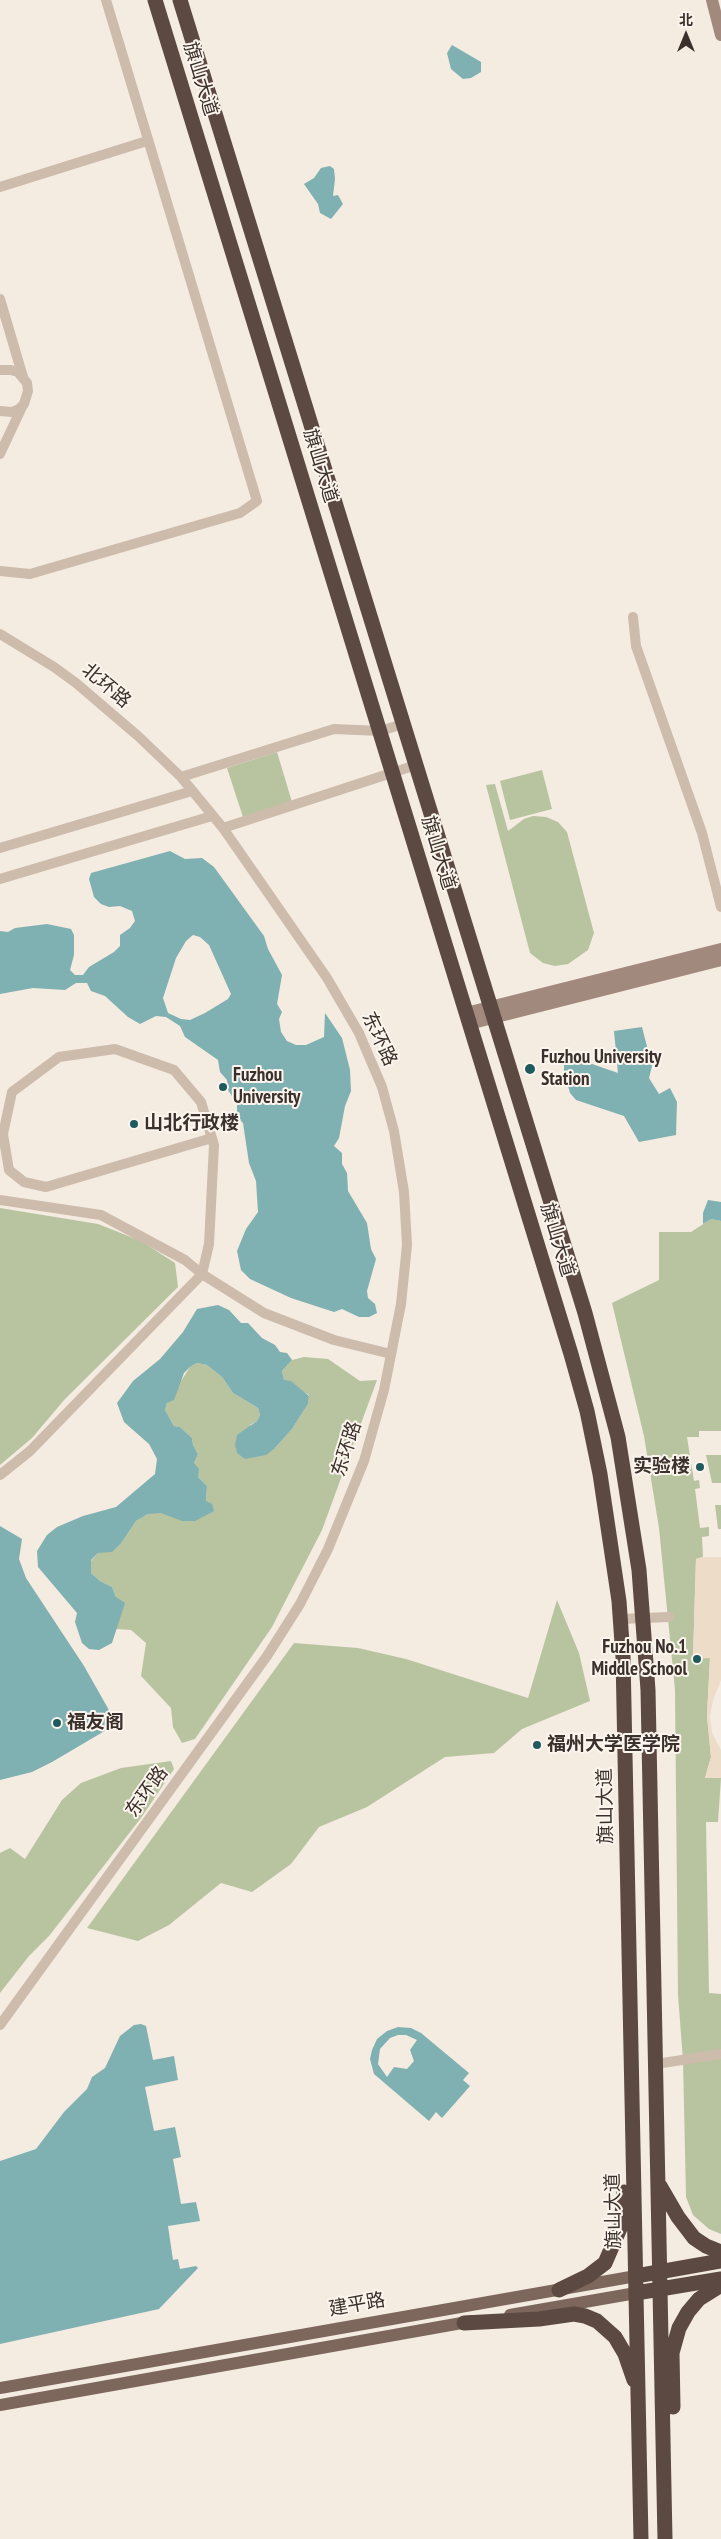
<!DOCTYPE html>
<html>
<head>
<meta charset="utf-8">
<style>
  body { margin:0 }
  #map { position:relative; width:721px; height:2539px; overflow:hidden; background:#f4ebe1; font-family:"PT Sans Narrow","Noto Sans SC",sans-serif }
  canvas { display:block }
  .north { position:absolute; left:661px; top:10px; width:50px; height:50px; -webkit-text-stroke:4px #fbf5ee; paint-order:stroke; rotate:0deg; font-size:14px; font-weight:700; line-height:20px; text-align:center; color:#3b302b }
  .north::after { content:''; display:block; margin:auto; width:18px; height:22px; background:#3b302b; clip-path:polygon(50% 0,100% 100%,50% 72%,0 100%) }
</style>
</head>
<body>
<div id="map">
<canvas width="721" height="2539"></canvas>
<div class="north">北</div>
</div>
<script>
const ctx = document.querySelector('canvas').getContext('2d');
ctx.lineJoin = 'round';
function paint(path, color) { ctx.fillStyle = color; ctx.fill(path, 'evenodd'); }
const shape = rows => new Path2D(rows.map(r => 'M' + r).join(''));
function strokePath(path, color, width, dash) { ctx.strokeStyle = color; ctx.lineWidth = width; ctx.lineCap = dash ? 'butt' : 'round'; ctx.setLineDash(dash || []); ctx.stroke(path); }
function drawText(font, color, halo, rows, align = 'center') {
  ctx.font = font + ' "PT Sans Narrow","Noto Sans SC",sans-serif'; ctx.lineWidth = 4; ctx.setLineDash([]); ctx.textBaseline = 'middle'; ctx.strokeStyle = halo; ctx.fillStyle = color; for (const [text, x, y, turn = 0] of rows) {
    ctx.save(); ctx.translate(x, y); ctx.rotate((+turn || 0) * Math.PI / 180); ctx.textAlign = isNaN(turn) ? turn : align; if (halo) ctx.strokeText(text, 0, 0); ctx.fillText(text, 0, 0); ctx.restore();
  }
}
const green = shape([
  [277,752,292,802,243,817,227,768],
  [542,770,552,809,510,820,500,781],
  [495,784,508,831,524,819,533,816,546,817,558,822,567,832,594,933,588,950,568,964,555,966,543,963,530,953,486,785],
  [0,1208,98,1224,141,1241,175,1263,178,1287,65,1399,32,1438,0,1465],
  [711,1219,721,1221,721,1431,699,1431,699,1437,687,1437,694,1481,699,1480,700,1488,695,1489,700,1528,709,1527,709,1536,702,1537,703,1557,696,1559,693,1658,710,1658,707,1716,711,1757,705,1778,721,1778,718,1822,706,1822,709,1993,721,1994,721,2234,709,2229,693,2215,686,2197,683,2060,678,1995,675,1690,659,1528,644,1436,612,1303,659,1280,659,1232,691,1232],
  [304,1357,328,1359,360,1381,377,1380,322,1530,272,1627,195,1739,182,1743,173,1727,171,1708,141,1676,146,1643,131,1630,116,1629,119,1617,116,1597,112,1587,100,1581,91,1573,91,1561,98,1553,122,1542,136,1521,148,1514,206,1501,207,1486,198,1477,194,1463,198,1454,193,1445,192,1438,180,1427,174,1426,165,1410,167,1403,190,1367,197,1363,207,1365,222,1377,233,1393,258,1408,260,1415,257,1421,250,1425,275,1448,292,1429,308,1404,309,1395,284,1381,282,1371,292,1360],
  [706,1455,721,1455,721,1483,712,1483],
  [715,1505,721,1505,721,1529,718,1529],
  [557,1600,579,1653,590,1701,522,1729,494,1753,445,1757,367,1807,319,1827,291,1864,252,1892,221,1883,169,1925,138,1941,87,1928,294,1643,358,1648,406,1659,528,1698],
  [171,1761,174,1769,141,1818,49,1936,29,1956,0,1993,0,1853,10,1848,25,1859,62,1800,81,1783,121,1768]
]);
const plaza = shape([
  [703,1557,721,1557,721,1680,713,1700,710,1717,712,1733,721,1750,721,1778,705,1778,711,1757,707,1716,710,1658,693,1659,696,1559]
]);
const water = shape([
  [452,45,481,62,481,72,471,78,463,79,451,69,447,53],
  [330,166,334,169,335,179,333,196,338,195,343,204,331,219,320,213,318,204,304,184,314,178,321,168],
  [170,851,185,859,202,858,214,867,264,936,268,949,282,975,277,1004,282,1012,279,1019,281,1032,287,1041,296,1045,306,1045,324,1037,325,1013,342,1038,350,1070,351,1091,345,1106,339,1138,334,1146,342,1153,342,1164,347,1173,348,1191,367,1223,371,1249,376,1259,367,1291,368,1298,375,1304,377,1313,369,1317,359,1317,342,1309,334,1312,291,1298,250,1279,241,1270,237,1251,246,1229,258,1212,256,1181,249,1163,243,1123,237,1117,237,1104,228,1090,227,1080,220,1072,218,1060,185,1037,180,1026,166,1017,156,1016,140,1024,128,1017,105,996,91,991,87,983,76,983,65,990,33,988,0,994,0,931,8,932,15,928,47,924,71,929,74,935,74,955,70,970,75,975,83,975,89,967,114,952,120,946,120,935,130,928,135,921,132,911,120,906,109,907,101,904,94,897,89,879,91,873],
  [193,935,200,937,209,945,231,994,228,999,205,1013,190,1020,181,1019,168,1013,163,998,176,958,186,941],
  [642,1027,652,1066,649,1078,659,1094,670,1088,677,1102,676,1135,639,1142,624,1116,576,1100,570,1093,564,1071,564,1057,569,1056,618,1073,614,1031],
  [708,1200,721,1202,721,1221,711,1219,703,1224,703,1213],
  [218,1305,229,1310,241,1323,248,1323,262,1338,275,1345,280,1352,287,1353,292,1360,282,1371,284,1380,291,1381,309,1396,308,1404,292,1429,275,1448,266,1455,245,1459,237,1453,235,1445,237,1435,257,1421,260,1415,258,1408,233,1393,222,1377,207,1365,197,1363,190,1367,184,1373,174,1400,167,1403,165,1410,174,1426,180,1427,192,1438,193,1445,198,1454,194,1463,199,1469,198,1477,207,1486,206,1501,212,1504,214,1511,195,1521,182,1521,161,1513,148,1514,136,1521,122,1542,112,1552,98,1553,91,1560,91,1573,100,1581,112,1587,116,1597,125,1603,112,1643,99,1650,89,1649,82,1643,75,1622,77,1613,38,1567,37,1551,47,1535,57,1527,83,1516,116,1507,155,1474,157,1459,149,1444,124,1422,117,1403,133,1381,160,1359,183,1332,197,1309],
  [0,1526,22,1539,19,1559,26,1578,84,1666,114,1719,108,1729,52,1762,32,1772,0,1780],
  [141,2024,146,2026,153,2060,174,2056,178,2080,145,2087,154,2131,175,2127,181,2157,173,2159,181,2204,196,2202,200,2221,168,2226,173,2260,178,2259,180,2269,196,2266,198,2268,159,2309,0,2344,0,2161,36,2149,64,2112,87,2089,92,2077,105,2068,120,2036,134,2025],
  [398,2027,411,2028,421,2033,469,2073,463,2080,470,2086,442,2118,436,2112,429,2121,374,2074,370,2059,372,2050,377,2039,387,2031],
  [398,2035,406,2035,417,2040,410,2050,414,2061,407,2069,394,2067,387,2077,378,2064,380,2049,390,2038]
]);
const street = shape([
  [0,187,147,141],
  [0,299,23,377],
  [0,370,11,370,18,372,27,383,28,391,24,404,19,409,12,412,0,411],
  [0,454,23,405],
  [0,571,30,574,240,513,257,501,106,0],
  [633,617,636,646,702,833,721,907],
  [0,634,54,667,76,683,138,736,181,777,223,828,327,978,359,1033,382,1087,394,1131,404,1192,407,1245,401,1304,384,1390,364,1461,328,1549,300,1604,267,1656,0,2025],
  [181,777,334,729,380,731,403,724],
  [223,828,416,765],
  [0,848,192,791],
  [0,879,212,816],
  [0,1200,101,1215,185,1260,202,1274,264,1313,334,1340,391,1354],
  [0,1475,30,1451,202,1274,209,1244,214,1145,201,1102,174,1070,115,1049,59,1057,12,1092,3,1134,9,1170,24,1182,46,1187,212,1138],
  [620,1619,669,1617],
  [656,2064,721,2054]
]);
const secondary = shape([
  [712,0,721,35],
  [466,1013,721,949],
  [469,1024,721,960]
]);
const primary = shape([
  [510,2315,636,2293],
  [0,2388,636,2276],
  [0,2405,473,2321]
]);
const highway = shape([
  [155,0,571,1354,587,1411,600,1474,619,1601,623,1657,641,2539],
  [180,0,585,1313,618,1437,639,1570,648,1690,665,2539],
  [660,2186,678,2217,694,2238,706,2246,721,2252],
  [636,2276,721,2261],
  [559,2290,588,2276,605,2263,621,2226,624,2192],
  [636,2293,721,2279],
  [464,2323,539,2319,574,2314,585,2316,597,2321,615,2337,625,2354,634,2380],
  [673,2407,672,2353,679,2328,688,2312,699,2299,721,2285]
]);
const markers = [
  [530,1069,6,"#1f5a5e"],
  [223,1087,5,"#1f5a5e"],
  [134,1124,5,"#1f5a5e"],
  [700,1467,5,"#1f5a5e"],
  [697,1659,5,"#1f5a5e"],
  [57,1723,5,"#1f5a5e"],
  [537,1745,5,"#1f5a5e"]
];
const streetNames = [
  ["旗山大道",200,79,73],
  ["旗山大道",320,466,73],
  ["北环路",106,686,40],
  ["旗山大道",438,853,73],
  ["东环路",379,1039,65],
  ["旗山大道",557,1240,73],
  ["东环路",347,1449,-72],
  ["东环路",147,1792,-54],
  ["旗山大道",606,1806,-91],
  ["旗山大道",614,2211,-91],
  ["建平路",357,2305,-10]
];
const poiNames = [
  ["Fuzhou University",541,1058],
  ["Station",541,1080],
  ["Fuzhou",233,1076],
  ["University",233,1098],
  ["山北行政楼",144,1124],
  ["实验楼",690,1467,"right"],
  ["Fuzhou No.1",687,1648,"right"],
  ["Middle School",687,1670,"right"],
  ["福友阁",67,1723],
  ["福州大学医学院",547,1745]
];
paint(green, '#b8c4a0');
paint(plaza, '#ecdcc8');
paint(water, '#7fb0b2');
strokePath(street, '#cdbbac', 10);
strokePath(secondary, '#a18a7d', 12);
strokePath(primary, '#7d675c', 12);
strokePath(highway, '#5c4a42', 15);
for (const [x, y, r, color] of markers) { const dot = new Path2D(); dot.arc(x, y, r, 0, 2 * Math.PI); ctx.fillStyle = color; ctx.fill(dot); strokePath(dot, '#fbf5ee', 2); }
drawText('19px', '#3b302b', '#fbf5ee', streetNames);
drawText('bold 19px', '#3b302b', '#fbf5ee', poiNames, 'left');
</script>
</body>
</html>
